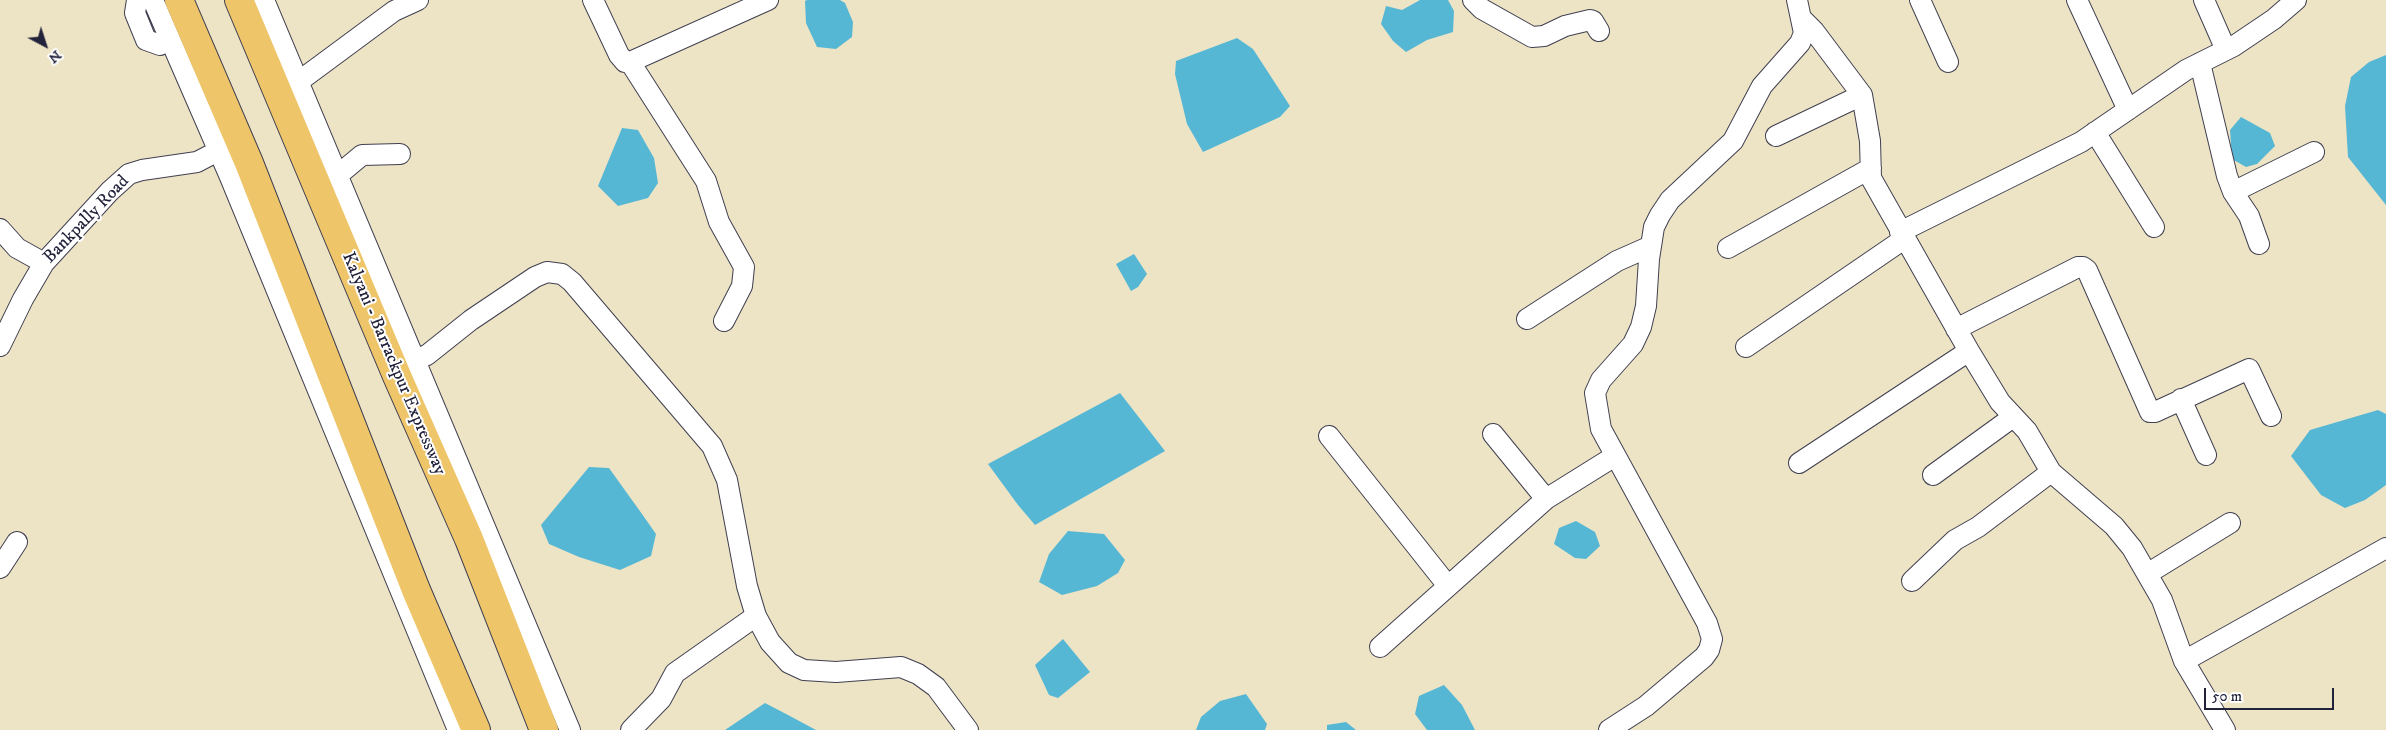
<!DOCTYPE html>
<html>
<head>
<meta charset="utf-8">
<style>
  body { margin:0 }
  #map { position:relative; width:2386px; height:730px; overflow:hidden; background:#ede4c6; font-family:"IM FELL DW Pica",serif }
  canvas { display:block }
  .north { position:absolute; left:20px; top:20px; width:50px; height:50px; -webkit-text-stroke:4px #fff; paint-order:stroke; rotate:140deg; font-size:14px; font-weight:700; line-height:20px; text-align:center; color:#22223b }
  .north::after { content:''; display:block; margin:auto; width:18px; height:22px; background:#22223b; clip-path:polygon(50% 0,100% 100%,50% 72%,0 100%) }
  .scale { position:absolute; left:2204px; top:688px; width:130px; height:22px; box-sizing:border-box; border:2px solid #22223b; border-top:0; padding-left:6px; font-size:15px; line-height:18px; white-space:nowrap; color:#22223b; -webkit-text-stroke:4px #fff; paint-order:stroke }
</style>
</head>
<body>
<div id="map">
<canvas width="2386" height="730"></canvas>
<div class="north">N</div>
<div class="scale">50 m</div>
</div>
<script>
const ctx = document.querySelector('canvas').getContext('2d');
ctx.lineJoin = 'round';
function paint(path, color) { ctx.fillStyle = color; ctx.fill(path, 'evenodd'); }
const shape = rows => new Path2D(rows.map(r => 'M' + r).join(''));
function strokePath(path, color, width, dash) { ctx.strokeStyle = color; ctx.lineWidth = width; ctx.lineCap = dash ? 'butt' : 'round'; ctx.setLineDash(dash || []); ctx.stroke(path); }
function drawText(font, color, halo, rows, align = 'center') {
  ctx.font = font + ' "IM FELL DW Pica",serif'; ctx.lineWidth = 4; ctx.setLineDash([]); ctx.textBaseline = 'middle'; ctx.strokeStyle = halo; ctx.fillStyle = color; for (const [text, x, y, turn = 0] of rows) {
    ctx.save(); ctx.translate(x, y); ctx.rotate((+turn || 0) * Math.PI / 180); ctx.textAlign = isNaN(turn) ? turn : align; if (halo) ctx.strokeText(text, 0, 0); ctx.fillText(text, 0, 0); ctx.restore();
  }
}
const water = shape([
  [807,0,840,0,845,3,853,22,852,37,836,49,817,47,806,23,805,1],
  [1420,0,1448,0,1454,11,1453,32,1427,40,1406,52,1393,41,1381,24,1386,6,1402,10],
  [1237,38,1253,49,1290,106,1280,117,1203,152,1187,124,1175,74,1176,61],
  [2386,55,2386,205,2348,157,2345,106,2351,77,2369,62],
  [2241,117,2270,133,2275,146,2257,164,2246,167,2232,159,2230,130],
  [622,128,638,130,654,158,658,183,648,198,618,206,598,186],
  [1134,254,1147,274,1138,287,1131,291,1116,264],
  [1120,393,1165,451,1035,525,1018,505,988,464],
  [2378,410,2386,414,2386,485,2365,500,2345,508,2321,495,2291,456,2310,430],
  [589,467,609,468,642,514,656,534,651,556,620,570,579,557,549,544,541,525],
  [1576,521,1595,532,1600,546,1586,559,1575,558,1554,544,1559,528],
  [1068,531,1104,534,1125,560,1118,573,1097,586,1062,595,1039,582,1049,554],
  [1063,639,1090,672,1058,698,1049,695,1035,665],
  [1444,685,1462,705,1475,730,1427,730,1415,714,1419,696],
  [1246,694,1267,724,1265,730,1196,730,1201,717,1220,701],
  [765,703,788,715,816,730,725,730],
  [1346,722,1356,730,1327,730,1327,725]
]);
const minor = shape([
  [137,0,135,13,146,40,160,45,170,39],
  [153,0,230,177,458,730],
  [264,0,570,730],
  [593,0,619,55,625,62,630,62,768,0],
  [1473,0,1482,9,1532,37,1544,36,1565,26,1590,20,1593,21,1599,31],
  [1920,0,1948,62],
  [2077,0,2128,110],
  [2204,0,2226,50],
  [1803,20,1814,31,1862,95,1870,141,1871,178,1969,351,2000,402,2027,431,2051,472,2114,526,2132,548,2162,600,2184,661,2225,730],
  [630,62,706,181,719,222,744,267,742,286,724,321],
  [2200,63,2227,176,2233,192,2249,216,2259,244],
  [298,82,394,11,418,0],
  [2095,132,2154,227],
  [1776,136,1862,95],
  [338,175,362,155,400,154],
  [2233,192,2314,152],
  [0,229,17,248,44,263],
  [1900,232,2081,142,2186,70,2234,46,2274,19,2296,0],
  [1728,248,1871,168],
  [1527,319,1617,261,1651,246],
  [1956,329,2078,267,2083,267,2087,270,2150,412,2155,412,2249,369,2271,416],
  [0,346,23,299,44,263,110,191,129,174,142,170,197,162,218,151],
  [1746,347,1904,239],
  [415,360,427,355,471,320,535,277,547,272,562,274,572,282,712,446,727,480,747,586,756,616,770,642,789,663,804,670,836,672,901,667,918,674,936,687,968,730],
  [2181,399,2206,455],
  [1493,434,1546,499],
  [1329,436,1448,586],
  [1799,463,1969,351],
  [1933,475,2013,417],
  [0,568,17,542],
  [2147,574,2230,523],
  [1912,581,1955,540,1978,527,2051,472],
  [1380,647,1546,499,1615,456],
  [2184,661,2386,548],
  [631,730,661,699,675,673,756,616],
  [1609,730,1646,706,1704,657,1709,650,1712,639,1707,623,1601,429,1595,393,1601,380,1633,344,1641,327,1646,306,1649,259,1654,227,1660,215,1670,200,1733,141,1762,86,1800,43,1804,33,1797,0]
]);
const highway = shape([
  [179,0,249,163,416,590,476,730],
  [239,0,397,376,469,539,544,730]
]);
const streetNames = [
  ["Bankpally Road",87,220,-46],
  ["Kalyani - Barrackpur Expressway",393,364,67]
];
paint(water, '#56b7d4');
strokePath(minor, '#403f50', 22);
strokePath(highway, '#403f50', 30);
strokePath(minor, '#fff', 20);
strokePath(highway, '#eec569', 28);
drawText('18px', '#22223b', '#fff', streetNames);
</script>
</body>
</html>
